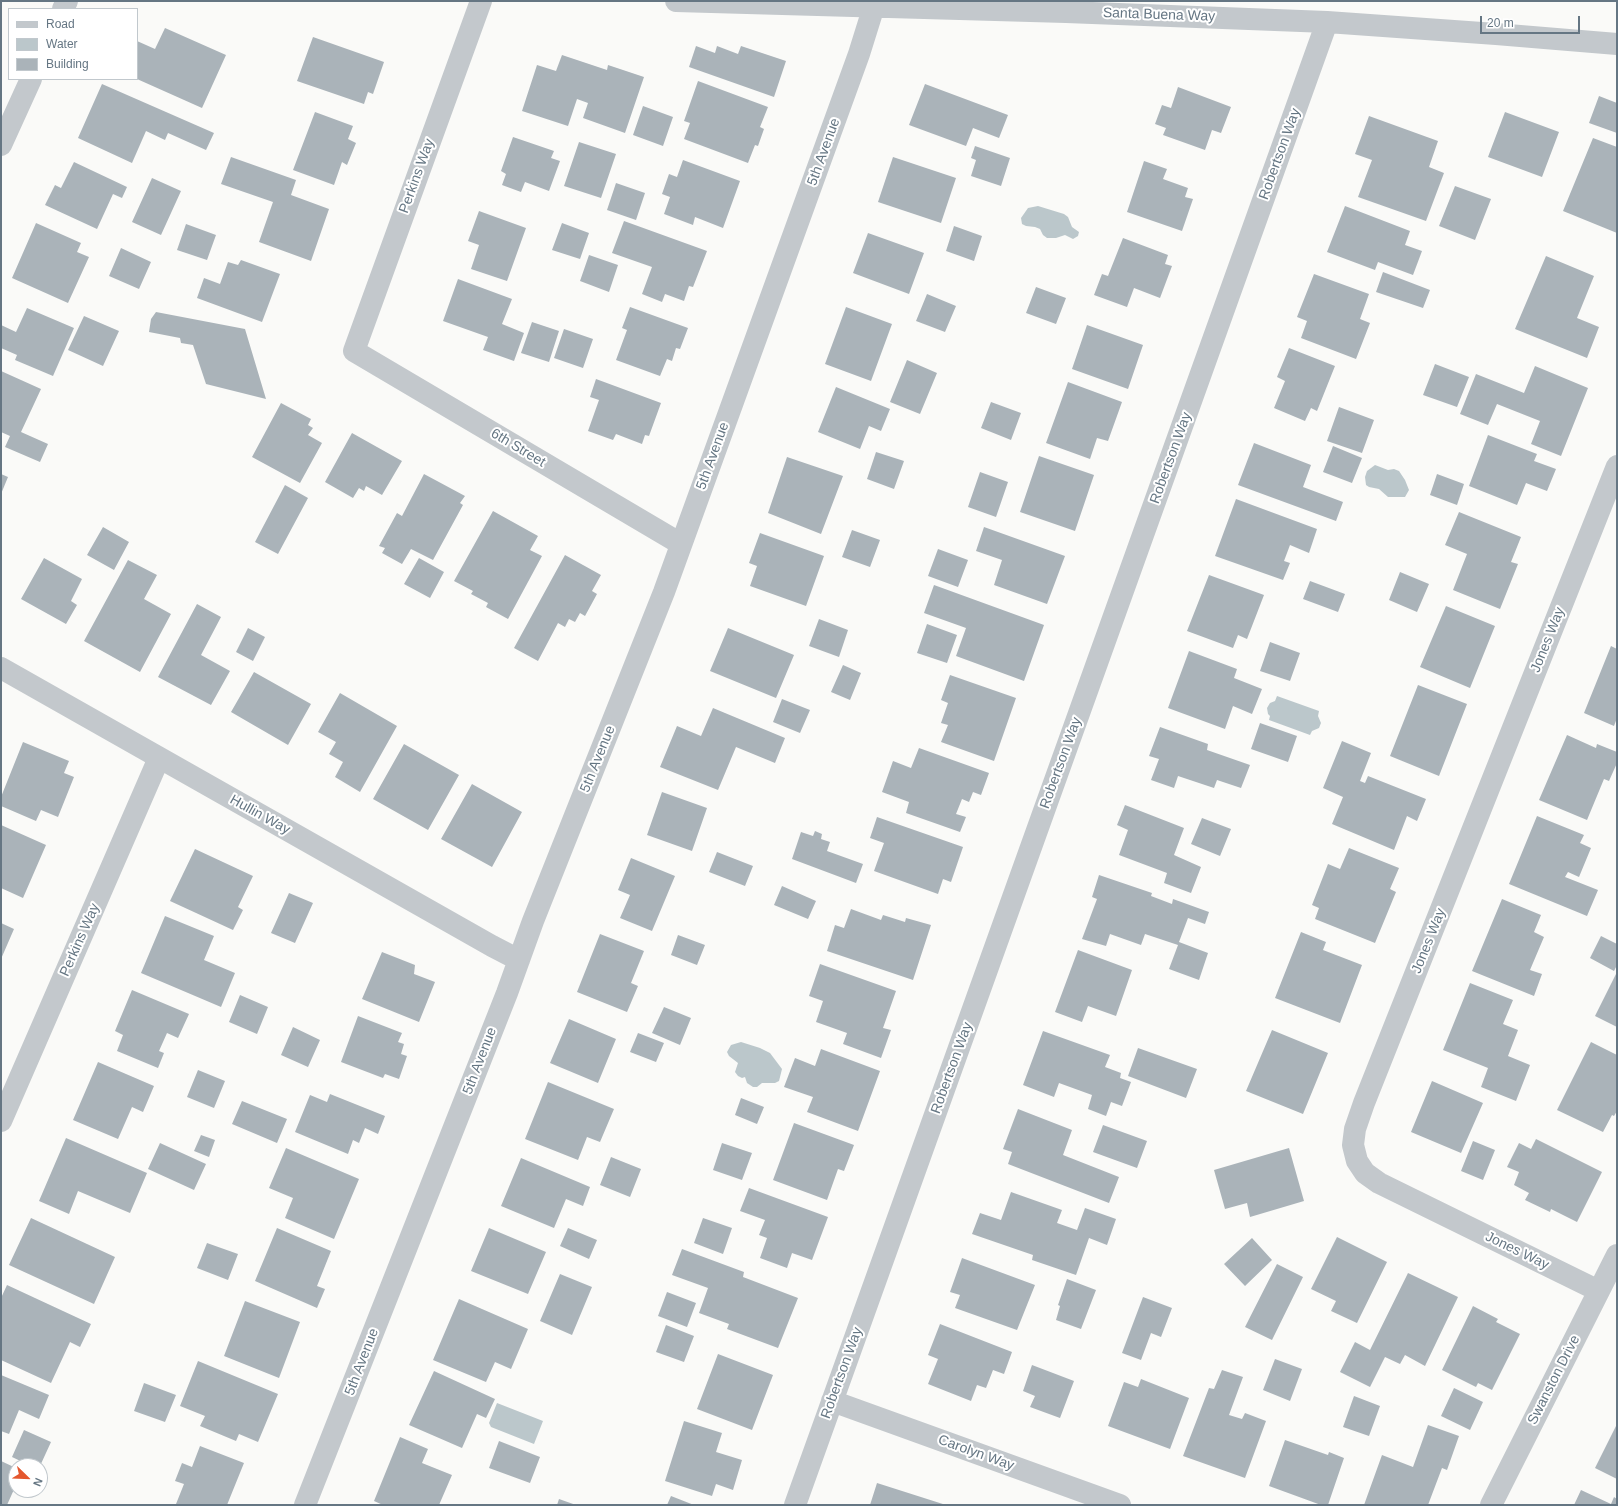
<!DOCTYPE html>
<html>
<head>
<meta charset="utf-8">
<style>
  body { margin:0 }
  #map { position:relative; width:1618px; height:1506px; overflow:hidden; background:#fafaf8; font-family:Helvetica,sans-serif }
  canvas { display:block }
  .frame { position:absolute; inset:0; border:2px solid #657683; pointer-events:none }
  .legend { position:absolute; left:8px; top:8px; width:130px; height:72px; box-sizing:border-box; background:#fff; border:1px solid #c1c8cd; margin:0; padding:5px 7px; list-style:none; font-size:12px; color:#657683 }
  .legend li { display:flex; align-items:center; gap:8px; height:20px }
  .legend b { width:20px; border:1px solid #c1c8cd }
  .north { position:absolute; left:8px; top:1458px; width:40px; height:40px; box-sizing:border-box; background:#fff; border:1px solid #c1c8cd; border-radius:50%; rotate:113deg; font-size:11px; font-weight:700; line-height:16px; text-align:center; color:#657683 }
  .north::after { content:''; display:block; margin:auto; width:14px; height:18px; background:#e4572e; clip-path:polygon(50% 0,100% 100%,50% 72%,0 100%) }
  .scale { position:absolute; left:1480px; top:16px; width:100px; height:18px; box-sizing:border-box; border:2px solid #657683; border-top:0; padding-left:5px; font-size:12px; line-height:14px; white-space:nowrap; color:#657683; -webkit-text-stroke:3px #fff; paint-order:stroke }
</style>
</head>
<body>
<div id="map">
<canvas width="1618" height="1506"></canvas>
<div class="frame"></div>
<ul class="legend">
<li><b style="height:5px;background:#c3c8cc"></b>Road</li>
<li><b style="height:11px;background:#bbc7cb"></b>Water</li>
<li><b style="height:11px;background:#aab3b9"></b>Building</li>
</ul>
<div class="north">N</div>
<div class="scale">20 m</div>
</div>
<script>
const ctx = document.querySelector('canvas').getContext('2d');
ctx.lineJoin = 'round';
function paint(path, color) { ctx.fillStyle = color; ctx.fill(path, 'evenodd'); }
const shape = rows => new Path2D(rows.map(r => 'M' + r).join(''));
function strokePath(path, color, width, dash) { ctx.strokeStyle = color; ctx.lineWidth = width; ctx.lineCap = dash ? 'butt' : 'round'; ctx.setLineDash(dash || []); ctx.stroke(path); }
function drawText(font, color, halo, rows, align = 'center') {
  ctx.font = font + ' Helvetica,sans-serif'; ctx.lineWidth = 4; ctx.setLineDash([]); ctx.textBaseline = 'middle'; ctx.strokeStyle = halo; ctx.fillStyle = color; for (const [text, x, y, turn = 0] of rows) {
    ctx.save(); ctx.translate(x, y); ctx.rotate((+turn || 0) * Math.PI / 180); ctx.textAlign = isNaN(turn) ? turn : align; if (halo) ctx.strokeText(text, 0, 0); ctx.fillText(text, 0, 0); ctx.restore();
  }
}
const water = shape([
  [1038,206,1064,214,1068,217,1072,227,1079,232,1078,236,1073,239,1065,235,1056,238,1047,238,1043,235,1040,229,1035,227,1026,226,1022,224,1021,218,1028,208],
  [1375,465,1388,470,1394,469,1399,471,1405,480,1409,490,1405,497,1388,497,1379,489,1369,487,1366,485,1365,477,1367,471],
  [1277,696,1319,711,1318,716,1321,723,1319,728,1312,731,1310,735,1269,720,1270,716,1268,714,1267,708,1270,703,1275,701],
  [741,1042,760,1048,770,1053,782,1069,779,1081,775,1083,762,1083,757,1087,753,1087,747,1083,745,1077,742,1078,738,1076,735,1072,738,1063,729,1056,727,1052,731,1045],
  [497,1403,543,1421,534,1444,491,1427,489,1423]
]);
const building = shape([
  [165,28,226,55,202,108,137,79,137,41,155,49],
  [313,37,384,62,373,94,368,92,364,104,297,81],
  [696,46,715,53,717,46,738,54,741,46,786,61,774,97,689,67],
  [562,55,607,70,608,65,644,77,625,133,583,118,588,103,577,99,568,126,522,111,537,65,556,71],
  [698,81,768,107,760,127,764,129,758,146,755,145,748,163,684,139,690,123,684,121],
  [102,84,214,133,206,150,168,133,165,140,146,131,132,163,78,138],
  [925,84,1008,115,999,138,973,128,966,146,909,125],
  [1178,87,1231,107,1221,133,1212,130,1205,150,1163,135,1166,128,1155,124,1162,105,1171,108],
  [1599,96,1617,103,1617,133,1589,123],
  [643,106,673,117,663,146,633,135],
  [315,112,353,126,348,139,356,143,347,165,342,162,334,185,293,170],
  [1505,112,1559,132,1542,177,1488,157],
  [1369,116,1438,141,1429,167,1444,173,1426,221,1358,197,1372,160,1355,154],
  [513,137,554,151,551,158,560,161,549,191,525,182,521,192,502,185,506,174,501,171],
  [1593,138,1617,147,1617,233,1563,211],
  [579,142,616,154,601,198,564,186],
  [975,146,1010,158,1001,186,971,176,976,160,971,158],
  [231,157,296,180,291,195,329,209,311,261,259,242,273,202,221,184],
  [893,157,956,178,941,223,878,202],
  [683,160,740,181,723,228,695,217,693,225,664,214,670,197,662,194,669,174,677,177],
  [1144,161,1167,169,1163,179,1188,188,1185,197,1193,199,1182,231,1127,212],
  [74,162,127,187,122,198,113,194,97,229,45,205,55,185,61,188],
  [152,178,181,191,161,235,132,222],
  [616,183,645,193,636,220,607,210],
  [1455,186,1491,199,1475,240,1439,226],
  [1345,206,1410,231,1405,245,1422,251,1413,275,1378,262,1375,270,1327,252],
  [479,211,526,228,507,281,471,269,479,245,468,241],
  [624,221,707,251,693,287,689,286,684,301,665,294,662,302,642,294,652,267,612,253],
  [36,223,81,243,77,252,89,257,68,303,12,278],
  [562,223,589,233,580,259,552,250],
  [186,224,216,235,207,260,177,250],
  [954,226,982,236,974,261,946,251],
  [868,233,924,253,909,294,853,273],
  [1123,238,1168,255,1165,264,1172,266,1160,298,1134,288,1127,307,1094,295,1102,274,1108,276],
  [121,248,151,262,139,289,109,276],
  [589,255,618,265,609,292,580,281],
  [1546,256,1594,276,1577,318,1599,327,1587,358,1515,329],
  [241,260,280,274,262,322,197,298,204,278,220,284,228,262,238,265],
  [1383,272,1430,290,1423,308,1376,292],
  [1314,274,1369,294,1360,319,1370,323,1356,359,1301,338,1307,321,1297,317],
  [458,279,512,299,502,324,524,333,514,361,483,350,488,337,443,321],
  [1036,287,1066,298,1056,324,1026,313],
  [927,294,956,306,945,332,916,321],
  [630,307,688,328,680,349,676,348,672,361,667,359,660,376,616,360,627,330,622,328],
  [846,307,892,324,871,381,825,364],
  [27,308,74,328,53,376,15,360,17,355,1,348,1,325,16,332],
  [156,312,245,329,266,399,206,384,193,345,181,343,180,338,149,332,151,319],
  [84,316,119,331,103,366,68,350],
  [532,322,559,331,549,362,521,353],
  [1087,325,1143,345,1128,389,1072,369],
  [564,329,593,339,583,368,554,358],
  [1289,348,1335,366,1317,411,1311,408,1305,421,1274,408,1285,381,1277,377],
  [907,360,937,373,920,414,890,402],
  [1435,364,1469,377,1457,407,1423,395],
  [1535,366,1588,388,1561,456,1531,444,1540,421,1497,404,1488,425,1460,414,1476,374,1524,393],
  [1,371,41,389,21,432,48,444,40,462,5,447,10,436,1,432],
  [596,379,661,403,649,436,645,435,642,444,616,434,613,440,588,431,599,400,590,397],
  [1068,382,1122,402,1108,441,1097,438,1090,459,1046,443],
  [836,387,890,409,881,431,869,426,860,449,818,432],
  [991,402,1021,413,1011,440,981,428],
  [281,403,311,419,308,425,313,428,308,435,322,443,300,483,252,457],
  [1339,407,1374,420,1362,453,1327,441],
  [352,433,402,461,382,495,366,486,364,491,359,488,353,498,325,482],
  [1488,435,1537,454,1534,461,1556,469,1547,491,1526,483,1517,505,1469,486],
  [1254,443,1311,465,1303,487,1343,502,1336,521,1238,485],
  [1333,446,1362,458,1352,483,1323,472],
  [876,452,904,461,894,489,867,479],
  [1039,456,1094,475,1075,531,1020,512],
  [787,457,843,476,821,534,768,513],
  [980,472,1008,482,996,517,968,507],
  [1,474,8,477,1,494],
  [424,474,465,496,460,503,463,505,433,560,411,549,402,564,382,553,385,548,379,546,397,513,402,516],
  [1437,474,1464,484,1457,505,1430,495],
  [285,485,308,498,278,554,255,542],
  [1236,499,1317,529,1309,553,1290,545,1284,561,1290,563,1283,580,1215,556],
  [493,511,538,536,530,550,542,556,508,619,486,607,488,603,471,594,473,591,454,581],
  [1459,512,1521,537,1511,562,1518,564,1500,609,1453,590,1467,554,1445,545],
  [103,527,129,542,114,570,87,555],
  [984,527,1065,556,1047,604,994,585,1002,560,976,551],
  [852,530,880,540,870,567,842,557],
  [760,533,824,556,806,606,750,586,757,566,749,563],
  [938,549,968,560,958,587,928,576],
  [565,555,601,575,592,591,597,594,585,616,580,613,575,622,569,619,565,627,558,623,538,661,514,648],
  [44,558,82,579,71,601,77,605,66,624,21,599],
  [419,558,444,572,430,598,404,584],
  [128,560,157,575,144,599,171,614,140,672,84,641],
  [1400,572,1429,584,1417,612,1389,600],
  [1209,575,1264,595,1247,639,1238,635,1233,648,1187,631],
  [1310,581,1345,594,1338,612,1303,599],
  [934,585,1044,625,1024,681,956,656,966,628,924,613],
  [197,604,221,617,201,655,230,671,211,705,158,677],
  [1446,606,1495,626,1470,688,1420,667],
  [819,619,848,630,839,657,809,646],
  [927,624,957,635,947,663,917,653],
  [248,628,265,637,253,661,236,652],
  [728,628,794,655,776,698,710,671],
  [1270,642,1300,653,1290,681,1260,671],
  [1611,646,1617,649,1617,718,1614,726,1584,713],
  [1189,651,1237,669,1234,678,1262,689,1252,714,1233,706,1225,729,1168,708],
  [843,665,861,673,850,700,831,692],
  [254,672,311,704,288,745,231,712],
  [950,675,1016,698,994,761,941,742,948,725,941,723,948,703,941,700],
  [1418,685,1467,704,1439,776,1390,756],
  [340,693,397,726,360,792,335,777,343,762,329,754,336,742,318,732],
  [782,699,810,710,800,733,773,722],
  [713,708,785,738,775,763,736,747,718,790,660,767,677,726,701,736],
  [1260,723,1297,736,1288,762,1251,749],
  [1160,727,1208,744,1207,750,1250,765,1241,788,1217,780,1214,788,1178,776,1174,788,1151,780,1159,759,1149,756],
  [1567,735,1596,748,1597,744,1617,752,1617,763,1609,781,1604,779,1587,820,1539,800],
  [1342,741,1371,753,1360,781,1365,783,1368,776,1426,799,1417,821,1407,816,1394,850,1332,824,1343,797,1323,788],
  [23,742,69,761,64,773,74,777,58,817,41,810,36,821,1,806,1,797],
  [404,744,459,775,428,830,373,799],
  [919,748,989,773,981,795,973,792,969,802,962,799,956,814,966,817,960,832,906,813,909,802,882,792,893,761,911,768],
  [472,784,522,812,492,867,441,839],
  [662,792,707,808,692,851,647,835],
  [1125,805,1184,828,1174,855,1201,867,1191,893,1164,883,1167,873,1119,855,1128,830,1117,825],
  [1537,816,1584,835,1580,843,1591,848,1579,877,1568,872,1565,877,1598,890,1587,916,1509,884],
  [877,817,963,847,951,882,943,879,938,894,874,871,884,843,870,838],
  [1202,818,1231,829,1220,856,1191,844],
  [1,825,46,845,23,898,1,888],
  [815,831,822,834,821,839,830,842,827,851,863,864,856,883,792,859,801,832,813,836],
  [1349,848,1399,868,1390,889,1396,892,1375,943,1315,919,1319,908,1312,905,1328,864,1340,869],
  [195,849,253,876,238,907,243,910,233,930,170,901],
  [717,852,753,866,745,886,709,872],
  [631,858,675,876,652,931,620,918,630,895,618,890],
  [1099,875,1152,893,1151,896,1172,904,1173,899,1209,912,1205,924,1188,918,1179,942,1208,953,1199,980,1169,969,1178,945,1145,934,1141,945,1110,934,1106,946,1082,939,1097,899,1092,897],
  [782,886,816,901,808,919,774,905],
  [289,893,313,903,295,943,271,933],
  [1502,899,1541,915,1534,932,1544,937,1530,970,1542,974,1534,996,1472,971],
  [851,909,881,920,883,915,905,922,906,918,931,925,913,980,827,951,835,925,844,928],
  [165,916,214,936,204,960,235,973,221,1007,141,973],
  [1,923,14,929,1,959],
  [1301,932,1326,942,1323,950,1362,965,1340,1023,1275,998],
  [600,934,644,951,631,983,638,986,627,1012,577,992],
  [678,935,705,945,697,965,671,955],
  [1601,936,1617,944,1617,965,1614,971,1590,958],
  [1078,950,1132,970,1116,1016,1088,1006,1082,1022,1055,1012],
  [382,952,415,965,414,974,435,982,419,1022,362,999],
  [820,964,896,991,883,1028,891,1030,881,1058,843,1044,847,1033,816,1022,823,1001,809,996],
  [1617,972,1617,1027,1595,1016],
  [1470,983,1513,1000,1503,1024,1518,1030,1508,1056,1530,1065,1516,1101,1481,1087,1488,1068,1443,1050],
  [132,990,189,1014,178,1038,167,1033,159,1051,164,1053,158,1068,117,1051,123,1035,115,1031],
  [240,995,268,1007,257,1034,229,1022],
  [664,1007,691,1018,680,1045,652,1033],
  [358,1016,402,1033,398,1042,404,1044,401,1054,407,1056,399,1079,385,1074,383,1078,341,1062],
  [569,1019,616,1039,598,1083,550,1063],
  [293,1027,320,1040,308,1067,281,1055],
  [1272,1030,1328,1053,1303,1114,1246,1091],
  [1043,1031,1110,1055,1105,1067,1121,1073,1120,1078,1131,1082,1122,1106,1111,1102,1106,1116,1088,1109,1092,1095,1059,1083,1054,1097,1023,1085],
  [638,1033,664,1043,656,1062,630,1052],
  [1591,1042,1617,1055,1617,1111,1614,1116,1612,1115,1603,1132,1557,1110],
  [1138,1048,1197,1069,1186,1098,1128,1076],
  [821,1049,880,1071,858,1131,807,1112,813,1097,784,1087,795,1058,815,1066],
  [98,1062,154,1086,143,1112,132,1107,118,1139,73,1120],
  [198,1070,225,1081,214,1108,187,1097],
  [1432,1081,1483,1103,1461,1153,1411,1132],
  [548,1082,614,1109,600,1142,587,1137,578,1160,525,1139],
  [330,1094,385,1116,378,1134,365,1128,359,1143,353,1140,348,1154,295,1132,310,1095,327,1102],
  [741,1098,764,1107,757,1124,735,1115],
  [242,1101,287,1119,277,1143,232,1124],
  [1018,1109,1072,1130,1063,1155,1119,1177,1109,1203,1008,1164,1012,1152,1003,1149],
  [794,1123,854,1145,844,1171,838,1169,827,1200,773,1180],
  [1103,1125,1147,1141,1137,1168,1093,1152],
  [201,1135,215,1140,209,1157,194,1151],
  [66,1138,147,1173,130,1213,78,1191,69,1214,39,1201],
  [1536,1139,1602,1172,1577,1222,1551,1209,1550,1212,1525,1200,1529,1193,1514,1185,1519,1172,1507,1167,1519,1143,1531,1149],
  [1473,1141,1495,1150,1483,1180,1461,1171],
  [160,1143,206,1164,194,1190,148,1169],
  [722,1143,752,1153,742,1180,713,1170],
  [286,1148,359,1179,334,1239,285,1218,293,1198,269,1188],
  [1289,1148,1304,1201,1250,1217,1247,1203,1225,1209,1214,1170],
  [611,1157,641,1169,630,1197,600,1185],
  [521,1158,590,1187,583,1206,566,1199,554,1228,501,1206],
  [749,1188,828,1217,812,1260,792,1253,787,1268,760,1258,767,1238,759,1235,765,1220,740,1211],
  [1011,1192,1062,1210,1057,1223,1077,1230,1085,1208,1116,1219,1107,1245,1089,1238,1076,1275,1032,1260,1033,1255,972,1234,980,1213,1001,1220],
  [31,1218,115,1257,94,1304,9,1265],
  [703,1218,732,1228,723,1254,694,1243],
  [277,1228,331,1251,317,1286,325,1289,317,1308,255,1281],
  [489,1228,546,1252,528,1294,471,1271],
  [568,1228,597,1240,589,1259,560,1246],
  [1337,1237,1387,1262,1357,1323,1331,1311,1336,1301,1311,1289],
  [1252,1238,1272,1260,1245,1286,1224,1264],
  [207,1243,238,1254,228,1280,197,1268],
  [682,1249,744,1272,743,1277,798,1298,778,1348,727,1329,729,1324,699,1313,708,1288,672,1275],
  [962,1258,1035,1285,1017,1330,955,1308,960,1295,950,1292],
  [1277,1264,1303,1277,1272,1340,1245,1327],
  [1408,1273,1458,1297,1425,1366,1405,1355,1400,1364,1385,1357,1370,1387,1340,1372,1355,1342,1370,1350],
  [560,1274,592,1287,572,1335,540,1321],
  [1067,1279,1096,1290,1081,1329,1056,1320,1060,1306,1058,1305],
  [7,1285,91,1324,80,1347,70,1342,51,1383,1,1360,1,1298],
  [667,1292,696,1303,687,1327,658,1316],
  [1143,1297,1172,1308,1161,1337,1151,1333,1141,1360,1122,1353],
  [459,1299,528,1329,511,1369,495,1362,486,1382,433,1360],
  [245,1301,300,1322,279,1378,224,1356],
  [1473,1306,1498,1319,1496,1322,1520,1334,1492,1390,1478,1383,1476,1387,1442,1370],
  [940,1324,1012,1352,1004,1374,993,1370,986,1388,977,1385,971,1401,928,1384,938,1359,928,1355],
  [666,1325,694,1336,684,1362,656,1352],
  [718,1354,773,1375,752,1430,697,1409],
  [1275,1359,1302,1369,1290,1401,1263,1390],
  [198,1361,278,1394,258,1442,239,1434,236,1441,200,1426,205,1416,180,1406],
  [1032,1365,1074,1381,1060,1418,1030,1407,1035,1396,1023,1391],
  [1222,1370,1243,1377,1229,1415,1242,1419,1245,1413,1266,1421,1245,1478,1183,1456,1209,1388,1214,1389],
  [434,1371,495,1399,486,1418,477,1414,462,1448,409,1425],
  [1,1375,49,1395,39,1419,19,1410,9,1434,1,1431],
  [1141,1379,1189,1398,1170,1449,1108,1426,1124,1382,1138,1387],
  [144,1383,176,1395,165,1422,134,1411],
  [1454,1388,1483,1402,1470,1430,1441,1416],
  [1354,1396,1380,1406,1369,1436,1343,1427],
  [684,1421,722,1433,716,1452,742,1460,733,1490,716,1484,712,1496,665,1481],
  [1617,1424,1617,1479,1595,1468],
  [1428,1425,1459,1436,1447,1470,1442,1468,1428,1505,1364,1505,1382,1455,1413,1467],
  [24,1430,51,1442,40,1466,31,1466,12,1457],
  [400,1437,428,1449,422,1463,452,1475,439,1505,383,1505,374,1501],
  [1285,1440,1328,1455,1329,1452,1344,1458,1328,1505,1321,1505,1269,1486],
  [499,1441,540,1457,530,1483,489,1468],
  [200,1446,244,1463,227,1505,176,1504,184,1484,175,1481,182,1463,192,1467],
  [1,1461,16,1468,16,1485,7,1505,1,1504],
  [877,1483,946,1505,870,1505],
  [1581,1490,1611,1504,1614,1497,1617,1499,1617,1505,1574,1505],
  [671,1496,694,1505,667,1505],
  [559,1499,576,1505,557,1505]
]);
const minor = shape([
  [481,1,354,351,681,544],
  [676,1,1066,12,1327,22,1496,34,1617,44],
  [63,9,67,1],
  [1,145,31,79],
  [1,668,492,946,519,960],
  [1,1121,159,758],
  [1599,1291,1379,1183,1365,1173,1357,1161,1353,1145,1355,1129,1364,1103,1617,466],
  [832,1401,1120,1505],
  [305,1505,507,993,533,921,664,592,859,54,874,6],
  [795,1505,1327,22],
  [1491,1505,1617,1255]
]);
const streetNames = [
  ["Santa Buena Way",1159,15,2],
  ["5th Avenue",824,152,-70],
  ["Robertson Way",1280,154,-70],
  ["Perkins Way",417,176,-70],
  ["6th Street",518,448,31],
  ["5th Avenue",713,456,-70],
  ["Robertson Way",1171,458,-70],
  ["Jones Way",1548,640,-68],
  ["5th Avenue",598,759,-68],
  ["Robertson Way",1061,763,-70],
  ["Hullin Way",260,815,29],
  ["Perkins Way",80,940,-66],
  ["Jones Way",1429,941,-68],
  ["5th Avenue",480,1061,-69],
  ["Robertson Way",952,1068,-70],
  ["Jones Way",1517,1251,26],
  ["5th Avenue",362,1362,-69],
  ["Robertson Way",842,1373,-70],
  ["Swanston Drive",1554,1380,-63],
  ["Carolyn Way",976,1453,20]
];
paint(water, '#bbc7cb');
paint(building, '#aab3b9');
strokePath(minor, '#c3c8cc', 22);
drawText('14px', '#657683', '#fff', streetNames);
</script>
</body>
</html>
